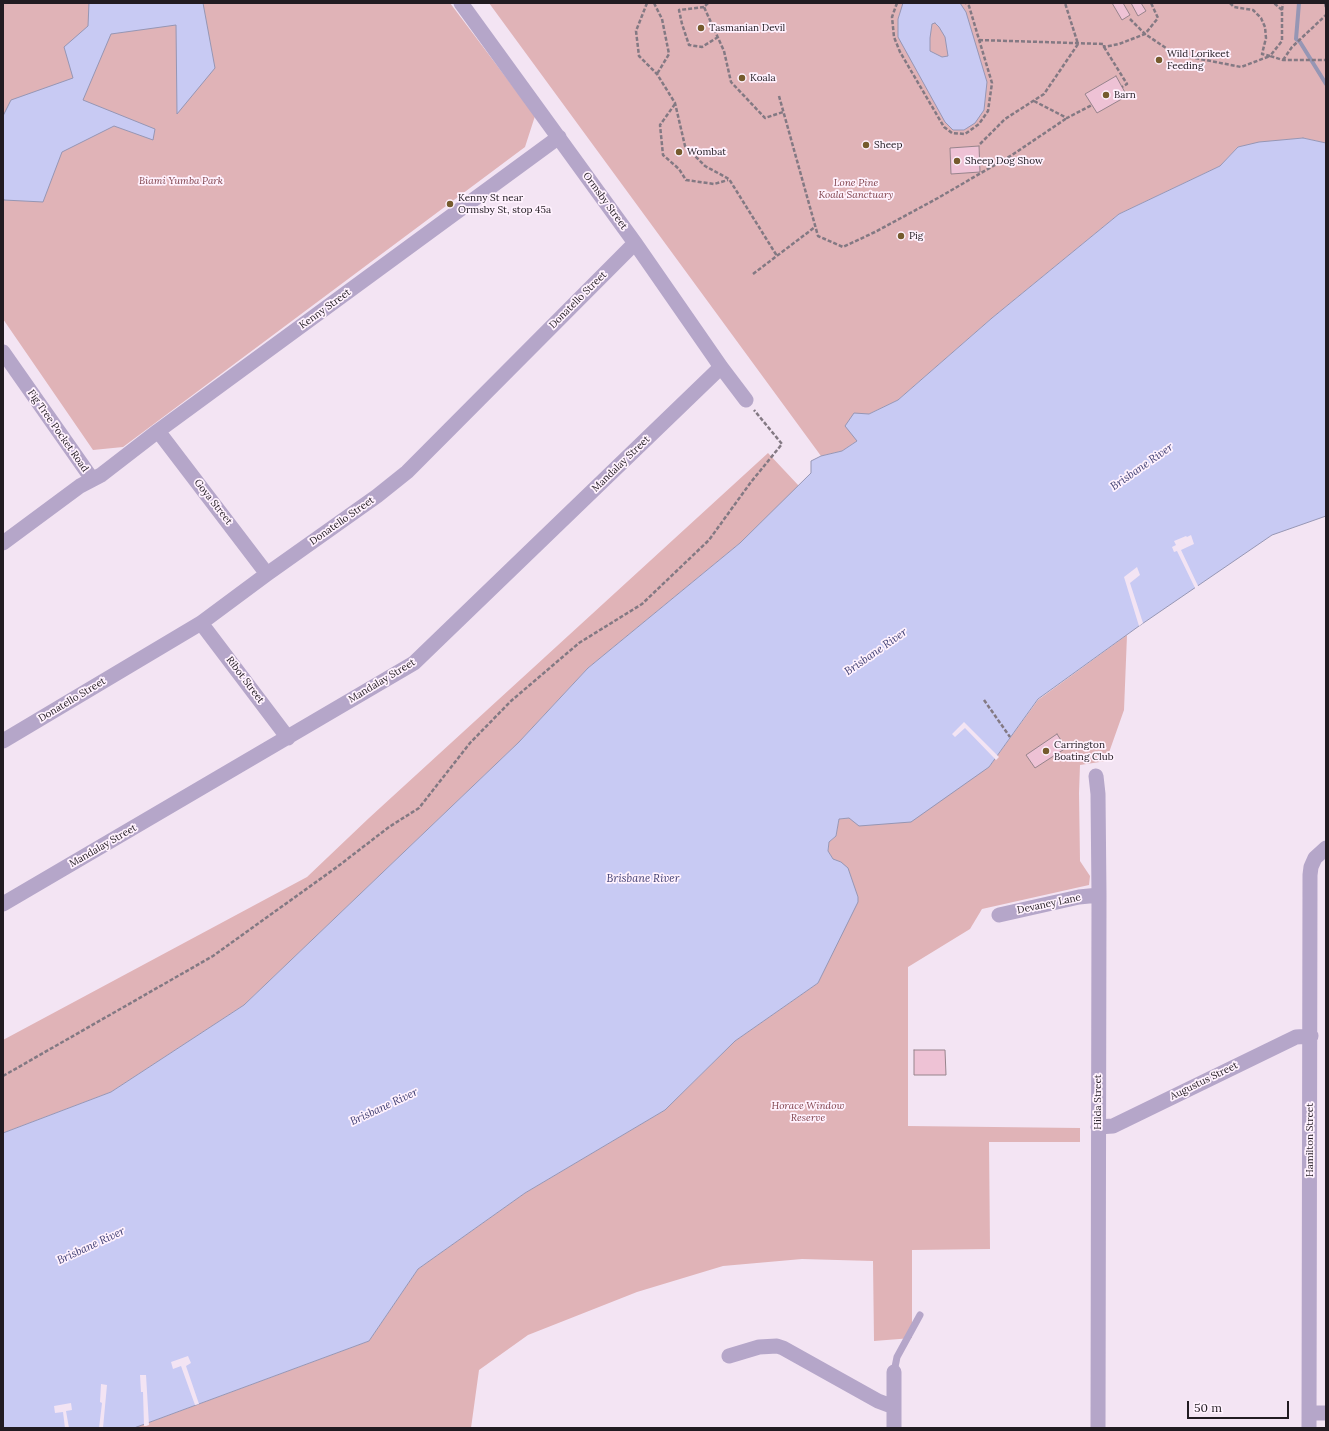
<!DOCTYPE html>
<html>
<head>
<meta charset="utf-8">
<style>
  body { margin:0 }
  #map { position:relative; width:1329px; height:1431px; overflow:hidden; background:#f3e4f3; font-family:Lora,serif }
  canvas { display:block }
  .frame { position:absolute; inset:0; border:4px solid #211b21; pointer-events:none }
  .scale { position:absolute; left:1187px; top:1401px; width:102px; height:18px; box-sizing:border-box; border:2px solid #211b21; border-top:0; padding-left:5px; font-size:12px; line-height:14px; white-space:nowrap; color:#211b21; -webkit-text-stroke:3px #fff2fe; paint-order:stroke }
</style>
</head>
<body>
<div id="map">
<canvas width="1329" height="1431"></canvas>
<div class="frame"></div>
<div class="scale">50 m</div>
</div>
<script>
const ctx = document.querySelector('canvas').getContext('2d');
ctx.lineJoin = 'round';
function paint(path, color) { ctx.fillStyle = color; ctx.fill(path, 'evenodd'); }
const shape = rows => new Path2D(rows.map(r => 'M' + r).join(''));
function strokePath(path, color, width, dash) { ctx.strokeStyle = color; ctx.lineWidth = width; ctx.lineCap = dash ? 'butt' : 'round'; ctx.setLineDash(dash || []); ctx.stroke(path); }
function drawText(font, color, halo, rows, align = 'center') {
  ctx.font = font + ' Lora,serif'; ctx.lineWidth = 3.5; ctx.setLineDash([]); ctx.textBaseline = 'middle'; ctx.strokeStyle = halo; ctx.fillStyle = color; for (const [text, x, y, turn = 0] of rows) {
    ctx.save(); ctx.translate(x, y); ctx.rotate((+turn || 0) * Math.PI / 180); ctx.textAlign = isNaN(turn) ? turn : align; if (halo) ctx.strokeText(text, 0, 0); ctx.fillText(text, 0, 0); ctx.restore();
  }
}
const green = shape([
  [3,3,450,3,535,116,525,147,123,447,93,450,3,319],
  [489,3,1326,3,1326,143,1303,138,1238,147,1220,166,1119,214,992,318,898,400,869,414,857,441,842,451,821,456],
  [768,453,799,486,740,543,588,668,519,742,244,1005,111,1092,3,1133,3,1040,307,877,369,818],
  [1127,635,1124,710,1106,761,1080,765,1079,793,1080,861,1090,876,1089,885,982,909,970,929,908,967,908,1126,1080,1128,1080,1142,989,1142,990,1249,912,1250,912,1338,874,1341,873,1261,802,1259,723,1266,637,1292,528,1335,479,1370,471,1428,134,1428,369,1341,418,1269,525,1193,665,1110,735,1041,818,983,858,897,841,862,833,860,828,851,829,842,836,836,839,819,843,819,848,817,989,767,1038,700]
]);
const water = shape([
  [89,3,203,3,215,68,177,114,176,25,111,34,83,100,155,129,153,140,114,126,62,152,43,202,4,200,3,197,3,116,11,100,73,78,64,47,88,26,89,3],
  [903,3,960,3,966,12,987,82,984,110,975,123,964,130,953,130,945,122,898,37,898,19,903,3],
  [935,23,939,27,945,37,948,56,942,57,930,51,930,38,932,24,935,23],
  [1303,138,1326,143,1326,516,1272,535,1139,626,1038,699,989,767,911,822,859,826,849,818,839,819,836,836,829,842,828,851,833,859,841,862,848,868,858,897,858,902,818,983,735,1041,665,1110,525,1193,418,1269,369,1341,134,1428,3,1428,3,1133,111,1092,244,1005,519,742,588,668,740,543,811,473,811,461,821,456,842,451,857,441,845,426,854,413,869,414,898,400,992,318,1119,214,1220,166,1238,147,1259,142,1303,138]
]);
const pier = shape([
  [1191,535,1194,544,1181,550,1199,588,1196,590,1177,551,1174,552,1172,547,1176,545,1174,541,1186,536,1187,537],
  [1137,567,1140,575,1130,583,1143,623,1139,626,1124,577],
  [964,722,999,757,996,760,965,728,955,737,952,734],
  [188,1356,191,1363,186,1366,199,1404,195,1405,181,1366,173,1369,171,1362],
  [140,1375,146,1375,149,1425,146,1426,144,1426,143,1392,141,1392],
  [101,1384,107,1385,103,1428,99,1428,102,1403,100,1402],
  [71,1403,72,1410,66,1411,69,1428,65,1428,63,1412,55,1413,54,1406]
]);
const stream = shape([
  [1299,3,1296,39,1300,42,1326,84]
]);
const building = shape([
  [1112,3,1123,3,1130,15,1122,20,1112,3],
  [1131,3,1141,3,1146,11,1138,16,1131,3],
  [1116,76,1127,96,1097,113,1085,94,1116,76],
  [979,146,980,172,951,174,950,148,979,146],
  [1057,734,1066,748,1035,768,1026,755,1057,734],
  [914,1050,945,1050,946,1075,914,1075,914,1050]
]);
const path = shape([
  [647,3,636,31,639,56,657,74,675,103,685,146,705,166,729,179,777,256],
  [654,3,662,19,669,54,657,74],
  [708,3,704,7,724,51,731,82,765,118,783,112],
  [897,3,892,17,894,37,900,52,944,127,952,133,965,134,979,124,988,111,992,83,969,6,966,3],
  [1230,3,1234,7,1253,10,1261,18,1265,27,1266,38,1262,54,1270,56,1282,41,1282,10,1274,3],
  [1325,3,1326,8],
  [704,7,679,10,682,24,689,45,702,47,718,37],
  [1282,10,1283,3],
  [1130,19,1145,34,1158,18,1151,3],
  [979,40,1104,44,1104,47,1119,44,1145,34,1175,54,1241,67,1270,56,1283,60,1326,60],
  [1104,47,1127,84,1122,87],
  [1283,60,1292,47,1326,15],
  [779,96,818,236,843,247,875,232,938,198,1012,155,1067,118],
  [1034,101,1067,118,1092,105],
  [675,104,660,125,663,155,679,169,686,180,714,184,728,180],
  [980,144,1005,119,1044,94,1078,44,1065,3],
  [753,274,815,227],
  [984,700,1010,737],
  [3,1076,213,956,337,867,389,827,419,808,470,743,511,701,579,643,642,604,709,540,751,482,782,444,754,410]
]);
const lane = shape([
  [894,1372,897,1357,920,1315]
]);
const street = shape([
  [461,3,635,243,721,367,746,400],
  [3,352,92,479],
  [158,431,267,574],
  [3,543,80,486,101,475,158,431,559,137],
  [201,623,288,738],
  [3,741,201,623,267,574,377,496,407,472,635,243],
  [1096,776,1098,794,1099,895,1098,1428],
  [3,904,414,663,721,367],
  [999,915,1079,897,1099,895],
  [1098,1127,1113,1126,1296,1037,1311,1036],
  [729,1356,759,1347,777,1346,783,1348,878,1401,894,1407],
  [1309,1413,1326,1413],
  [894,1428,894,1372],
  [1309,1428,1310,875,1311,867,1315,858,1326,848]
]);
const markers = [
  [701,28,4,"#755b2d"],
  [1159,60,4,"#755b2d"],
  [742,78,4,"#755b2d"],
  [1106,95,4,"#755b2d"],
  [866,145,4,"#755b2d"],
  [679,152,4,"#755b2d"],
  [957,161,4,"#755b2d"],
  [450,204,4,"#755b2d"],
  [901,236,4,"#755b2d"],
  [1046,751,4,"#755b2d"]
];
const poiNames = [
  ["Tasmanian Devil",709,28],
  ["Wild Lorikeet",1167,54],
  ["Feeding",1167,66],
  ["Koala",750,78],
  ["Barn",1114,95],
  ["Sheep",874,145],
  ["Wombat",687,152],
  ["Sheep Dog Show",965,161],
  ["Kenny St near",458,198],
  ["Ormsby St, stop 45a",458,210],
  ["Pig",909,236],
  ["Carrington",1054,745],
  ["Boating Club",1054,757]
];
const parkNames = [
  ["Biami Yumba Park",181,181],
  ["Lone Pine",856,183],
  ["Koala Sanctuary",856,195],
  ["Horace Window",808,1106],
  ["Reserve",808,1118]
];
const streetNames = [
  ["Ormsby Street",605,201,54],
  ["Donatello Street",578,300,-45],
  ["Kenny Street",325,309,-36],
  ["Fig Tree Pocket Road",58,431,55],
  ["Mandalay Street",621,464,-44],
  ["Goya Street",213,502,52],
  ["Donatello Street",342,521,-35],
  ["Ribot Street",245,680,53],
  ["Mandalay Street",382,681,-31],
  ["Donatello Street",72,700,-31],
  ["Mandalay Street",103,846,-30],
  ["Devaney Lane",1049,904,-12],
  ["Augustus Street",1204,1081,-26],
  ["Hilda Street",1098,1102,-90],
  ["Hamilton Street",1310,1140,-90]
];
const waterNames = [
  ["Brisbane River",1142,467,-35],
  ["Brisbane River",876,652,-35],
  ["Brisbane River",643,879],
  ["Brisbane River",384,1107,-25],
  ["Brisbane River",91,1246,-25]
];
paint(green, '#e0b3b7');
paint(water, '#c8caf3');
strokePath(water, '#9696b4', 1);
paint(pier, '#f3e4f3');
strokePath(stream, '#9696b4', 4);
paint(building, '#eec2d5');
strokePath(building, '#97848c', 1);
strokePath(path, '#837983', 2.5, [4, 2]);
strokePath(lane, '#b5a6c9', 7);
strokePath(street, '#b5a6c9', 15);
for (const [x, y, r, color] of markers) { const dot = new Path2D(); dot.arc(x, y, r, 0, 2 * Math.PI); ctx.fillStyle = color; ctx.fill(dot); strokePath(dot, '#fff2fe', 1.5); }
drawText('10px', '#211b21', '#fff2fe', poiNames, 'left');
drawText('italic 10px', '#80424b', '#fff2fe', parkNames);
drawText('10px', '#211b21', '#fff2fe', streetNames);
drawText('italic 11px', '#3f3e72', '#fff2fe', waterNames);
</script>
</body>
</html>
